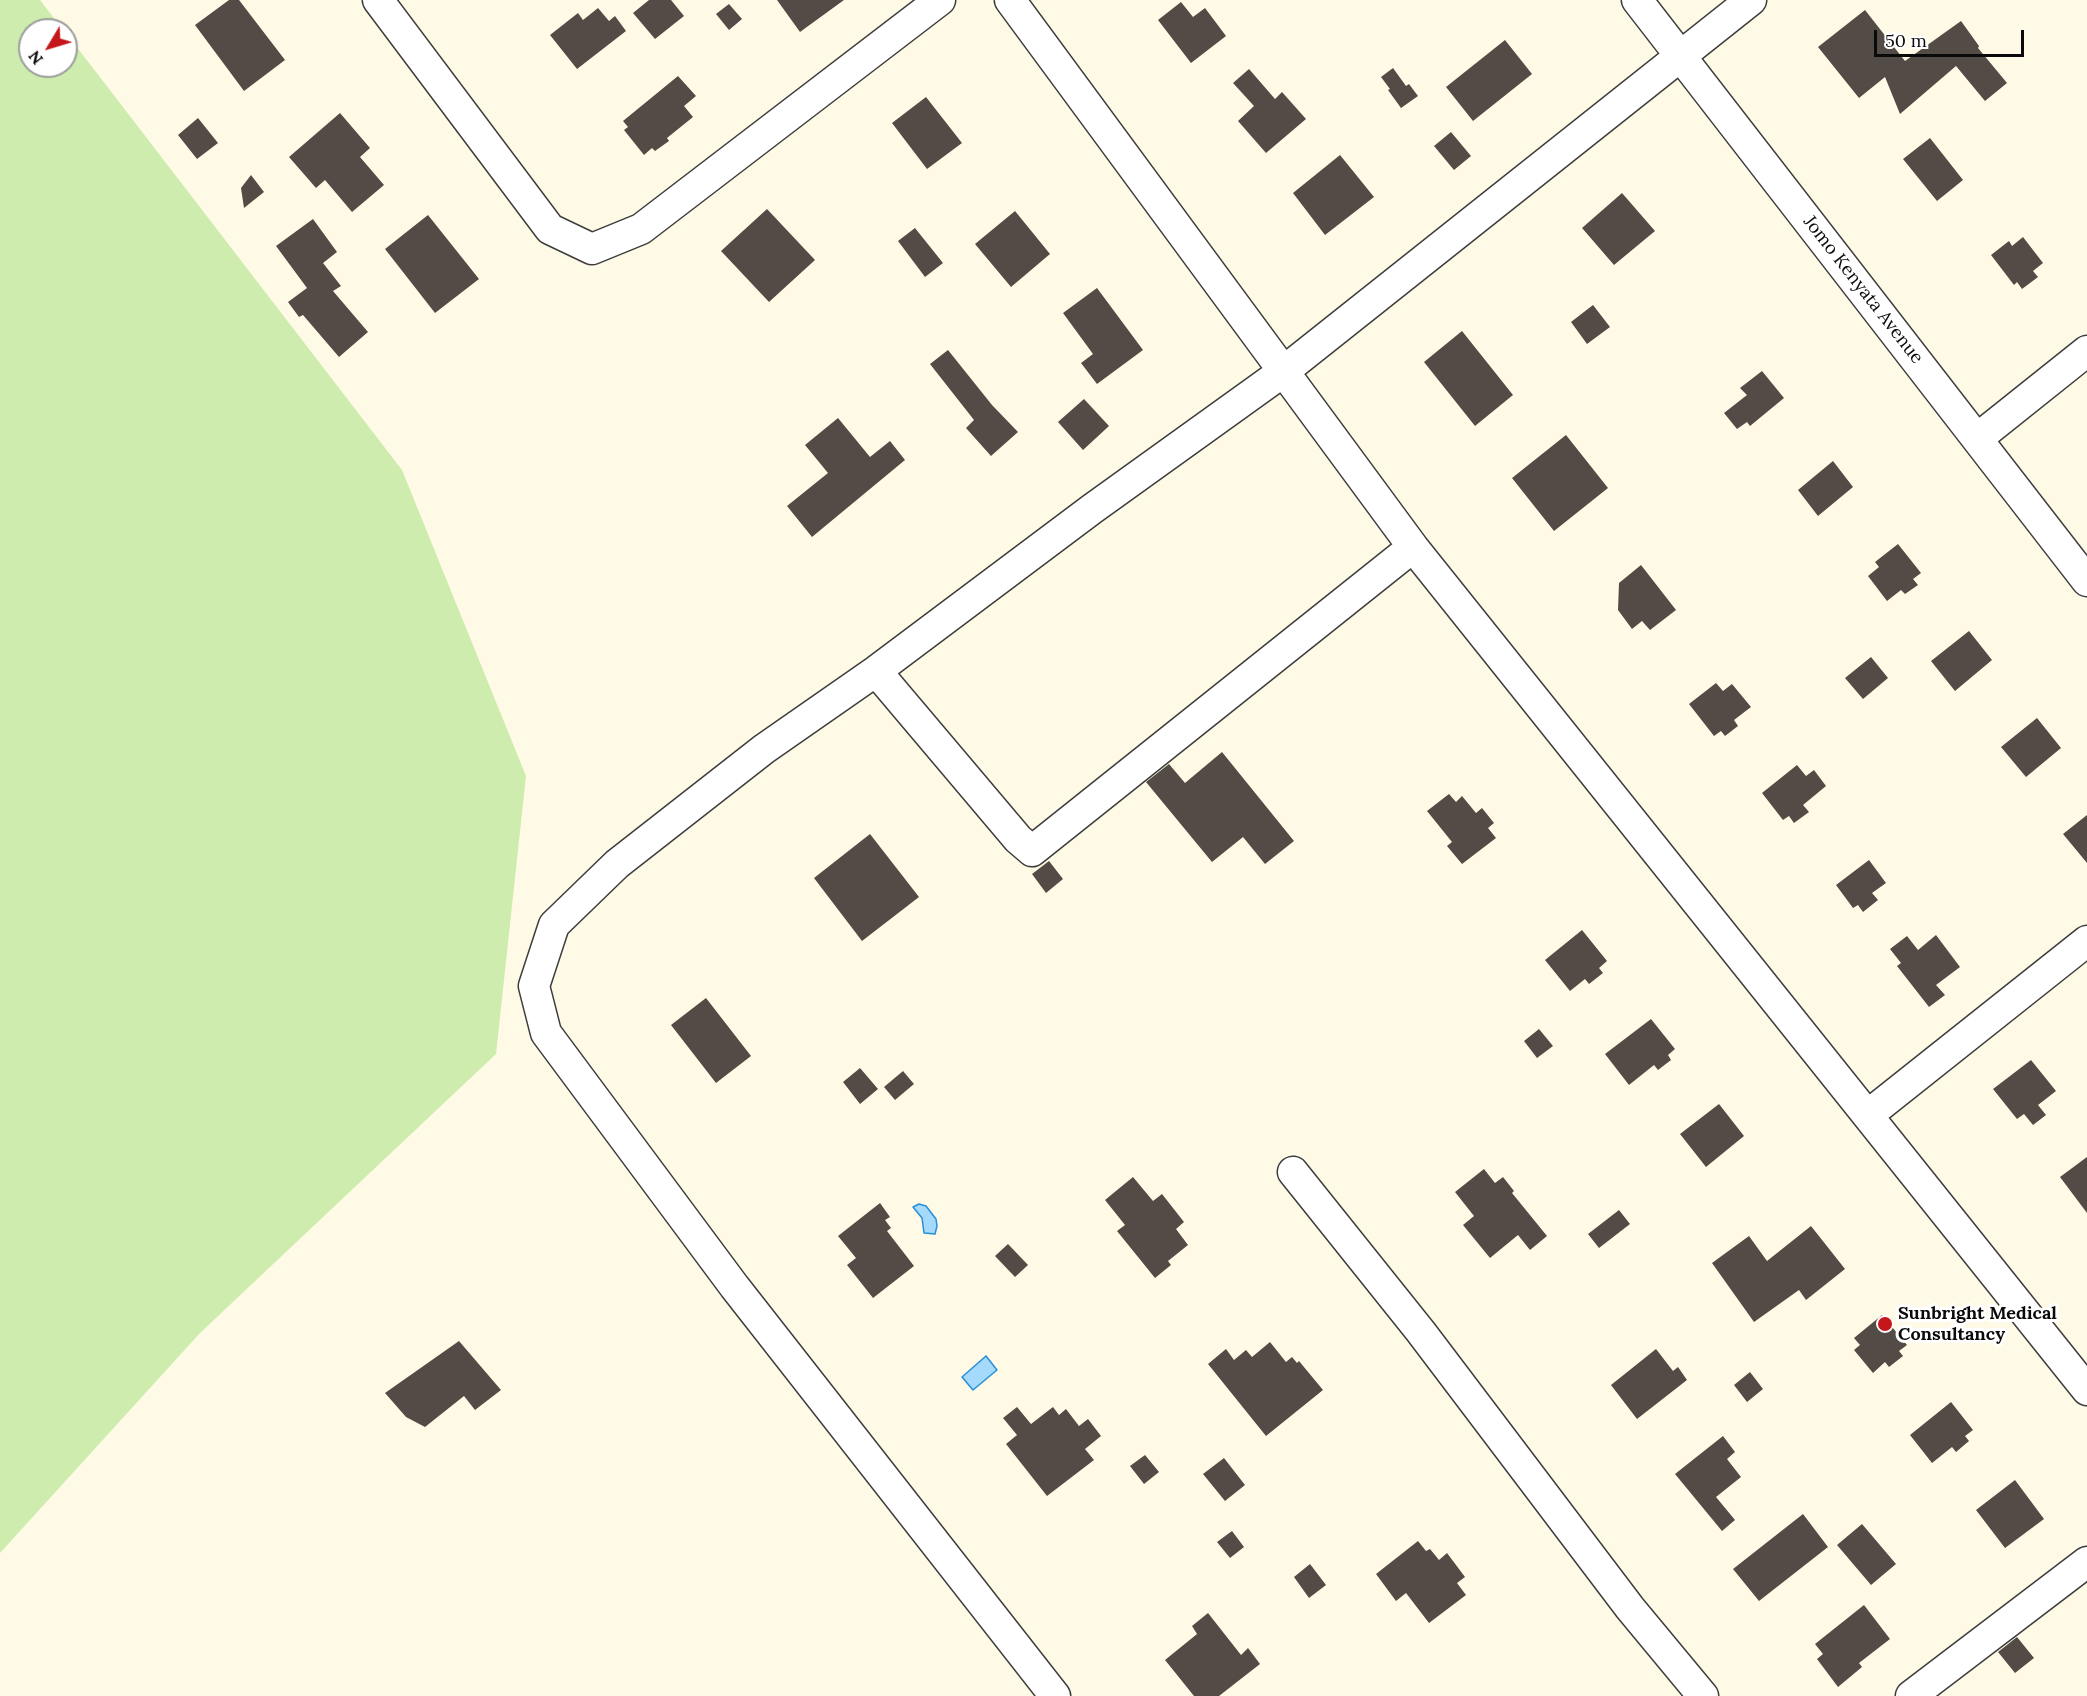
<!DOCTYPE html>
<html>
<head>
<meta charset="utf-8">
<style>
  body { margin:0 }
  #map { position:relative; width:2087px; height:1696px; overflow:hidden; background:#fffae6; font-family:Lora,serif }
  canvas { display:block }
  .north { position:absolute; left:18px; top:18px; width:60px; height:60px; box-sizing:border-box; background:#fff; border:2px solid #9d9d9d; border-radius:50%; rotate:232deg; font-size:16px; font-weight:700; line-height:24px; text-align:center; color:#0a0a0a }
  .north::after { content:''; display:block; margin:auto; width:21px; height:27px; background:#c5161c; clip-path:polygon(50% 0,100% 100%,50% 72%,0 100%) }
  .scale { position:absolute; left:1874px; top:30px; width:150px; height:27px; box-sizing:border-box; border:3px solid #0a0a0a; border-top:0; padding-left:8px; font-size:18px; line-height:21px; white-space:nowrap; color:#0a0a0a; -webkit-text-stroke:4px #fff; paint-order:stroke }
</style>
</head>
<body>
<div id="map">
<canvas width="2087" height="1696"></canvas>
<div class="north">N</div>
<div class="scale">50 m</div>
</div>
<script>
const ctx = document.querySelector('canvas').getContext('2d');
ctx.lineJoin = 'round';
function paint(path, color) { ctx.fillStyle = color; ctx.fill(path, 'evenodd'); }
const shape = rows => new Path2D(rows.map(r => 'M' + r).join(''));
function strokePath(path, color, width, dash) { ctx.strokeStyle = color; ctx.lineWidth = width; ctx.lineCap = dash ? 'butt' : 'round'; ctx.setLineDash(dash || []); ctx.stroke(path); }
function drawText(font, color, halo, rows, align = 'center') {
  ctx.font = font + ' Lora,serif'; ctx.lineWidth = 6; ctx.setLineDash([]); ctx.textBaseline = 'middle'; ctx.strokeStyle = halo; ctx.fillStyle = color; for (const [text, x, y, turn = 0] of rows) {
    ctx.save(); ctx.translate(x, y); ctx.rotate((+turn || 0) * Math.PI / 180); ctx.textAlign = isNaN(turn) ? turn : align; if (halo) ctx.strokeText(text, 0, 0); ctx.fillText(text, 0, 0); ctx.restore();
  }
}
const green = shape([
  [0,0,40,0,63,30,30,30,30,66,66,66,66,33,402,470,526,776,496,1054,200,1333,0,1553]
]);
const water = shape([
  [919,1204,926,1206,936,1219,937,1226,935,1234,924,1233,922,1218,913,1207,919,1204],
  [986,1356,997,1370,973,1390,962,1377,986,1356]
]);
const building = shape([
  [229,0,239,0,285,60,244,91,195,25],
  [649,0,671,0,684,16,655,39,633,13],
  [777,0,844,0,800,32],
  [1181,2,1193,17,1205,8,1226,36,1191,63,1158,20],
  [729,4,742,19,729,30,716,14],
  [598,8,609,21,615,16,626,31,577,69,550,35,578,13,583,20],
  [1865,10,1905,61,1961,21,1979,46,1978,48,2007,83,1985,101,1956,66,1900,114,1885,77,1859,98,1818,47],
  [1505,40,1532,74,1473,121,1446,87],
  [1393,68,1406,86,1409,84,1418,96,1401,108,1388,90,1390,89,1381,77],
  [1249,69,1275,99,1282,92,1306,119,1266,153,1238,121,1254,106,1233,83],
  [678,76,696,96,684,106,693,117,667,138,669,141,655,151,652,148,644,155,624,130,628,127,623,121],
  [926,97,962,143,927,169,892,123],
  [340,113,370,148,360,157,384,185,352,212,325,180,316,188,289,157],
  [198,118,218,143,197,159,178,135],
  [1451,132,1471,156,1454,170,1434,146],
  [1930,138,1963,180,1937,201,1903,159],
  [1340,155,1374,197,1325,235,1293,193],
  [251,175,264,192,244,208,241,188],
  [1622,193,1655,231,1614,265,1582,228],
  [767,209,815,260,769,302,721,251],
  [1015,211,1050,254,1011,287,975,244],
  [428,215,479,279,435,313,385,249],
  [313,219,337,252,323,263,341,286,333,291,368,332,339,357,303,315,299,317,288,302,307,288,276,246],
  [915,228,943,263,925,277,898,241],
  [2023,237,2043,263,2033,271,2038,277,2022,289,2017,282,2014,285,1991,255,2009,241,2012,246],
  [1097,288,1143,350,1097,384,1081,363,1093,354,1063,313],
  [1593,305,1610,327,1587,344,1571,322],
  [1462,331,1513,395,1475,426,1424,362],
  [948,350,992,405,1018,432,991,456,966,428,974,420,930,364],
  [1762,371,1784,398,1750,426,1747,422,1737,429,1724,413,1747,395,1740,388],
  [1084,399,1109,426,1083,450,1058,422],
  [838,418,870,457,890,441,905,460,812,537,787,506,828,473,805,445],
  [1566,435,1608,488,1554,531,1512,478],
  [1833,461,1853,487,1818,516,1798,490],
  [1898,544,1921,573,1913,579,1918,585,1905,594,1901,590,1887,601,1868,576,1879,567,1875,562],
  [1641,565,1676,610,1650,630,1642,621,1632,629,1618,610,1619,583],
  [1969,631,1992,660,1955,691,1931,661],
  [1871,657,1888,678,1863,699,1845,678],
  [1716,683,1723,691,1732,684,1751,707,1734,720,1738,726,1725,736,1721,731,1714,736,1689,704],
  [2037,718,2061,748,2026,777,2001,747],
  [1222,752,1294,841,1265,864,1243,837,1212,862,1146,782,1169,764,1185,783],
  [1797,765,1806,776,1814,770,1826,786,1803,805,1809,812,1794,823,1789,816,1783,820,1762,793],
  [1449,794,1456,802,1462,796,1476,813,1482,808,1494,823,1488,828,1496,838,1462,864,1447,846,1452,842,1427,811],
  [2087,815,2087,863,2063,834],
  [870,834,919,897,862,941,814,878],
  [1869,860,1886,883,1872,893,1878,900,1863,912,1858,905,1853,908,1836,885],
  [1049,861,1063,879,1046,893,1032,874],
  [1582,930,1607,961,1599,968,1603,973,1589,984,1585,979,1570,991,1545,960],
  [1936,935,1960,967,1936,985,1945,995,1929,1007,1897,966,1901,963,1890,949,1907,936,1918,950],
  [706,998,751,1056,716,1083,671,1025],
  [1651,1019,1675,1049,1668,1055,1671,1060,1658,1070,1654,1065,1629,1085,1605,1054],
  [1539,1029,1553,1046,1537,1058,1524,1041],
  [2031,1060,2056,1091,2038,1105,2046,1115,2033,1125,2024,1114,2017,1119,1993,1089],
  [860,1068,878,1089,860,1104,843,1082],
  [903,1071,914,1084,895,1100,884,1087],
  [1719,1104,1744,1136,1706,1167,1680,1134],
  [2087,1157,2087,1213,2060,1177],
  [1484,1169,1495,1183,1503,1177,1514,1191,1512,1193,1547,1236,1530,1250,1518,1235,1490,1258,1463,1225,1474,1216,1455,1192],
  [1133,1177,1153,1201,1162,1194,1184,1222,1176,1229,1188,1245,1168,1261,1171,1265,1155,1278,1117,1231,1125,1225,1105,1200],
  [880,1203,890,1217,885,1220,891,1228,887,1231,914,1266,873,1298,847,1265,856,1258,838,1236],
  [1619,1210,1630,1224,1599,1248,1588,1234],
  [1811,1226,1845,1269,1806,1300,1799,1290,1754,1322,1712,1263,1749,1236,1767,1261],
  [1008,1244,1028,1265,1015,1277,995,1256],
  [1882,1315,1907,1345,1899,1351,1903,1356,1889,1367,1885,1362,1873,1373,1854,1350,1860,1345,1854,1338],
  [459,1341,501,1390,475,1410,464,1396,425,1427,406,1417,385,1393],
  [1270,1342,1286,1362,1292,1357,1297,1363,1299,1361,1323,1390,1266,1436,1208,1364,1226,1349,1234,1360,1246,1350,1252,1357],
  [1656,1349,1673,1371,1678,1367,1687,1380,1637,1419,1611,1385],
  [1750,1372,1763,1389,1747,1402,1734,1385],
  [1951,1402,1973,1430,1965,1436,1969,1441,1956,1452,1952,1447,1932,1463,1910,1435],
  [1017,1407,1031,1424,1053,1407,1059,1415,1066,1409,1079,1426,1088,1419,1101,1436,1085,1449,1094,1460,1047,1496,1006,1444,1017,1435,1003,1418],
  [1723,1436,1735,1452,1727,1459,1741,1477,1716,1497,1735,1520,1722,1531,1675,1474],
  [1145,1455,1159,1472,1144,1484,1130,1466],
  [1224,1458,1245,1485,1225,1501,1203,1474],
  [2015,1480,2044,1519,2005,1548,1976,1510],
  [1803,1514,1828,1547,1759,1601,1733,1569],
  [1862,1524,1896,1564,1871,1585,1837,1545],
  [1232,1531,1244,1547,1230,1558,1217,1542],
  [1418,1541,1426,1551,1430,1549,1439,1560,1447,1553,1465,1577,1457,1583,1466,1595,1429,1623,1406,1593,1396,1601,1376,1574],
  [1310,1564,1326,1585,1309,1598,1294,1577],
  [1864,1605,1890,1639,1859,1663,1862,1667,1838,1687,1817,1659,1823,1654,1815,1644],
  [1208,1613,1241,1655,1248,1648,1260,1664,1219,1696,1194,1696,1165,1660,1197,1634,1192,1626],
  [2017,1637,2034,1658,2015,1673,1998,1652]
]);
const minor = shape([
  [378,0,550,229,592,249,641,229,940,0],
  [1010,0,1413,547,2087,1390],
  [1637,0,2087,581],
  [1978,438,2087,351],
  [876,671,1018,839,1032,851,1413,547],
  [1868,1115,2087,941],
  [1293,1172,1421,1332,1630,1608,1703,1696],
  [1055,1696,734,1286,546,1033,534,986,554,925,617,864,764,749,876,671,1092,509,1284,371,1751,0],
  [1911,1696,2087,1562]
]);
const markers = [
  [1885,1324,8,"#c5161c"]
];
const streetNames = [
  ["Jomo Kenyata Avenue",1863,290,52]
];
const poiNames = [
  ["Sunbright Medical",1898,1314],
  ["Consultancy",1898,1335]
];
paint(green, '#cdecad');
paint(water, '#a5dafc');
strokePath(water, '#258fda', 1.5);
paint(building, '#534b45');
strokePath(minor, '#3d3d3d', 33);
strokePath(minor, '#fff', 30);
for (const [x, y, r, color] of markers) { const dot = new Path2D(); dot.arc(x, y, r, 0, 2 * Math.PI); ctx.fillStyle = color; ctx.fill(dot); strokePath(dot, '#fff', 2); }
drawText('18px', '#0a0a0a', '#fff', streetNames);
drawText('bold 18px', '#0a0a0a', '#fff', poiNames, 'left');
</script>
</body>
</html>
